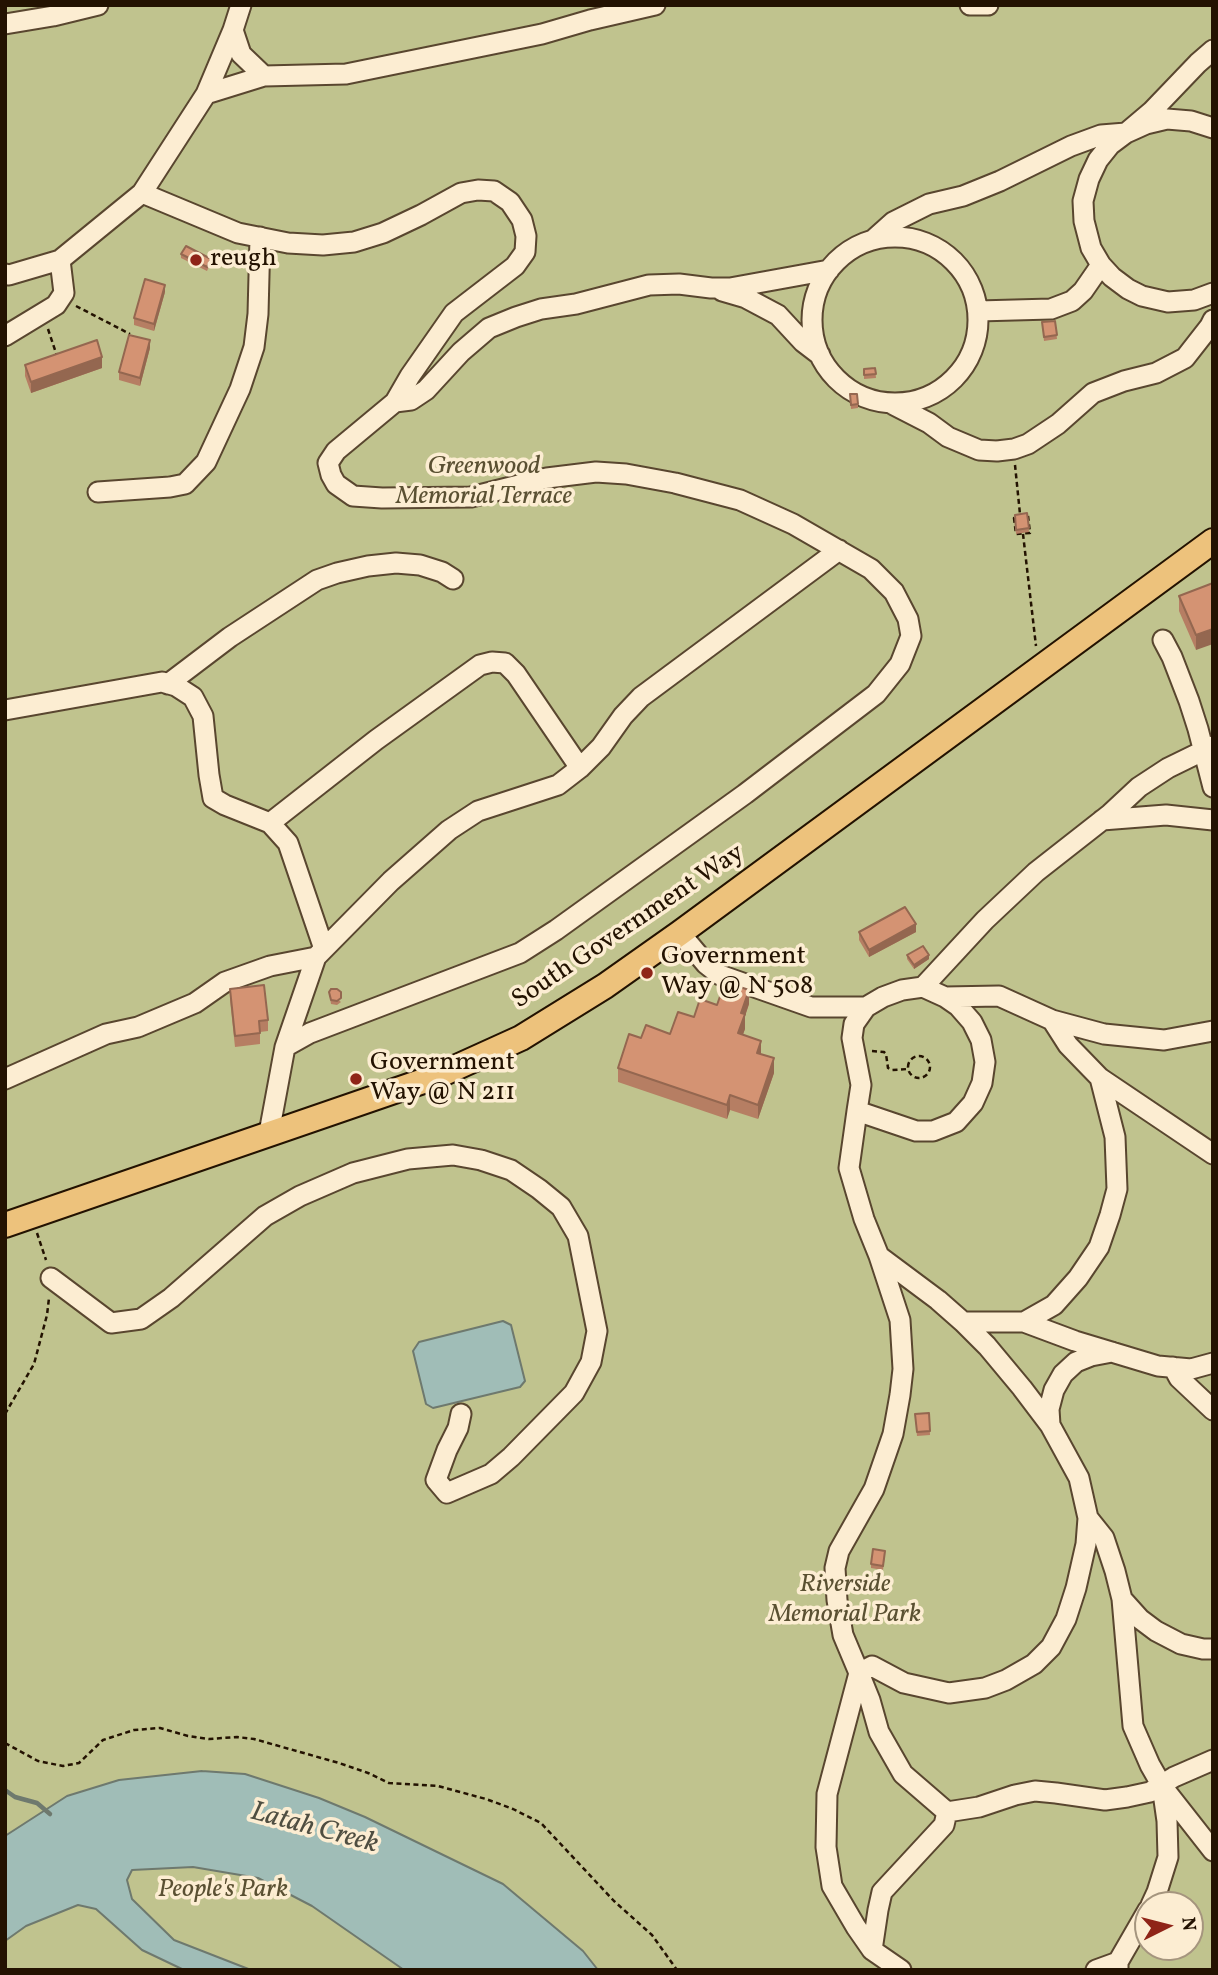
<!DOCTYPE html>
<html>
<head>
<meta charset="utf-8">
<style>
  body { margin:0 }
  #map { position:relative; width:1218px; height:1975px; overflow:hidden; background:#fae3b9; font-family:Vollkorn,serif }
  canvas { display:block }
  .frame { position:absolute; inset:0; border:7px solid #231201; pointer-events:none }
  .north { position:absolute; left:1134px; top:1891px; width:70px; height:70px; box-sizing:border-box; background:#fcedd2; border:2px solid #a5957e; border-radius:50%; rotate:84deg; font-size:19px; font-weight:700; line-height:28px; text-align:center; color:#231201 }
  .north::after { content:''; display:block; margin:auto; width:24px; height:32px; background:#8f2418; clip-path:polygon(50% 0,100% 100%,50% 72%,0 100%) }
</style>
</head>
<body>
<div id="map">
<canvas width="1218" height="1975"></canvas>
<div class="frame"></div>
<div class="north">N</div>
</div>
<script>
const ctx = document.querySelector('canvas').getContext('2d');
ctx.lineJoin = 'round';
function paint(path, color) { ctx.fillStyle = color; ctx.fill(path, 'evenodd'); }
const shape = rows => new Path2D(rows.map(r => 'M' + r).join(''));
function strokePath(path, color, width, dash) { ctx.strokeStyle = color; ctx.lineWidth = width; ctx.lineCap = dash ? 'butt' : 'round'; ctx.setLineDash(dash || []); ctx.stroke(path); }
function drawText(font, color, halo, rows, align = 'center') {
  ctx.font = font + ' Vollkorn,serif'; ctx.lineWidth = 7; ctx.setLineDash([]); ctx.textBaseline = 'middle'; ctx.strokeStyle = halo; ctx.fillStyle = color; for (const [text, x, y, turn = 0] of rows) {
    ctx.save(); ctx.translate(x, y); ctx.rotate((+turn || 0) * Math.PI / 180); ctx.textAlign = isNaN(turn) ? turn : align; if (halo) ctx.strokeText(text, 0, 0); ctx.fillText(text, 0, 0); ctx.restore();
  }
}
const green = shape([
  [5,5,1213,5,1213,1970,598,1970,582,1951,503,1884,365,1817,319,1798,245,1774,67,1796,5,1836],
  [1148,1905,1190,1905,1190,1947,1148,1947],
  [151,1810,566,1970,5,1970,5,1885]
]);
const water = shape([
  [503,1321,511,1325,525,1381,520,1387,433,1408,426,1404,413,1351,419,1342,503,1321],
  [202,1771,245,1774,319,1798,365,1817,503,1884,583,1951,598,1970,404,1970,312,1906,258,1878,193,1867,132,1870,127,1880,132,1899,174,1940,251,1970,184,1970,142,1950,96,1909,78,1905,26,1926,5,1941,5,1836,67,1796,119,1780,202,1771]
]);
const stream = shape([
  [5,1790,15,1797,37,1803,50,1814]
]);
const path = shape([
  [76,306,130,334],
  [48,329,57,356],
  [1015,465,1020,514],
  [1028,516,1030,533,1016,534,1014,518,1028,516],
  [1023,534,1036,646],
  [872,1051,884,1052,886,1054,888,1068,892,1070,908,1069],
  '908 1067a11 11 0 1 1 22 0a11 11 0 1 1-22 0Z',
  [37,1233,46,1260],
  [5,1414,34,1364,47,1315,49,1298],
  [5,1743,38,1761,63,1766,79,1763,103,1740,134,1730,160,1728,188,1736,209,1739,237,1737,254,1739,339,1763,368,1773,389,1783,438,1786,486,1799,513,1809,541,1823,614,1901,652,1935,677,1970]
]);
const minor = shape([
  [970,5,988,5],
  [5,24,53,16,98,5],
  [233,30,241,54,264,76],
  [206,94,233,30,241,5],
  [1213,128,1191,121,1167,119,1146,124,1126,133,1110,145,1098,160,1089,179,1083,201,1084,221,1091,248,1101,265,1112,277,1128,289,1142,296,1168,302,1194,300,1213,293],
  [142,193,238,233,288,243,323,245,354,242,383,233,421,215,461,193,478,190,494,191,510,202,522,220,526,236,525,252,515,266,454,313,410,376,395,402],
  '812 320a83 83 0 1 1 166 0a83 83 0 1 1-166 0Z',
  [874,239,893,222,929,204,963,196,1000,181,1071,146,1101,135,1126,133,1152,111,1198,63,1213,50],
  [5,274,9,275,60,260,142,193,206,94,264,76,346,74,542,34,590,20,655,5],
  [722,291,746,298,778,315,803,342,820,355],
  [978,311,1051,309,1072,301,1083,291,1101,265],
  [5,336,56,305,64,293,60,260],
  [892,404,929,423,948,437,979,450,997,451,1014,449,1028,444,1058,424,1093,393,1124,381,1156,373,1185,358,1210,326,1213,320],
  [98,492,170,487,185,484,206,462,240,389,254,347,258,314,260,237],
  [1163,640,1172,657,1189,701,1198,729,1213,787],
  [168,684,230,637,317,580,337,573,368,566,396,563,420,565,442,572,453,579],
  [5,710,162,682,176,686,193,697,203,716,209,775,213,798,225,805,270,823,288,843,324,949],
  [1102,820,1166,815,1213,820],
  [270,823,376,740,480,665,492,662,505,663,516,674,580,768],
  [680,933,706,964,720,975,811,1007,866,1007],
  [316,957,391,881,449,830,478,811,558,785,580,768,601,747,623,716,641,697,839,550],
  [923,987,985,920,1036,872,1110,814,1139,787,1168,768,1213,746],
  [945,997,958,1006,972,1022,981,1040,985,1062,982,1083,973,1103,956,1122,933,1131,916,1131,857,1111,861,1085,852,1038,854,1024,866,1007,883,997,902,990,923,987,945,997,999,996,1052,1020,1104,1034,1164,1040,1213,1031],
  [1052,1020,1068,1045,1100,1078,1213,1154],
  [285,1047,310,1033,520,953,556,930,745,794,876,694,900,664,911,636,908,619,894,592,871,569,793,524,740,500,675,483,626,474,596,472,547,478,471,497,382,498,353,496,336,484,331,475,328,463,336,451,395,402,411,400,426,390,461,352,489,328,516,317,541,309,576,304,649,285,679,284,711,288,730,288,829,270],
  [5,1079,106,1034,138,1027,195,1003,225,982,270,966,316,957,285,1047,269,1133],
  [857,1111,849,1168,864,1219,879,1256],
  [51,1278,111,1323,141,1319,171,1298,265,1216,300,1196,353,1173,408,1159,453,1155,481,1160,511,1170,539,1189,561,1207,578,1236,597,1331,591,1362,574,1393,511,1457,491,1474,447,1493,436,1480,447,1450,458,1428,461,1414],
  [963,1322,1024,1322,1075,1341,1158,1366,1191,1369,1213,1363],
  [1024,1322,1054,1305,1078,1278,1099,1247,1110,1215,1117,1189,1115,1137,1100,1078],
  [1173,1367,1179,1378,1213,1410],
  [1050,1425,1049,1409,1054,1390,1063,1374,1076,1362,1091,1356,1112,1352],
  [1088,1518,1104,1538,1115,1571,1122,1599,1133,1726,1150,1765,1162,1786],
  [1122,1599,1140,1619,1156,1631,1181,1644,1203,1649,1213,1649],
  [859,1673,872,1666,904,1683,949,1693,985,1688,1006,1680,1034,1664,1051,1647,1066,1619,1076,1588,1086,1544,1088,1518,1079,1478,1050,1425,1022,1388,987,1346,963,1322,938,1300,879,1256,900,1320,903,1369,900,1395,893,1434,874,1489,839,1551,835,1568,837,1600,843,1635,859,1673,870,1700,879,1732,903,1774,947,1812,944,1825,882,1892,878,1910,872,1950,856,1927,832,1886,826,1847,827,1794,859,1673],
  [947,1812,979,1807,1015,1795,1035,1791,1056,1793,1105,1800,1127,1797,1150,1792,1174,1777,1213,1760],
  [1151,1905,1157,1892,1168,1857,1167,1821,1162,1786,1213,1851],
  [872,1950,901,1970],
  [1096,1970,1118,1962],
  [1118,1970,1118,1962,1148,1910]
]);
const major = shape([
  [5,1225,435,1077,521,1038,605,986,680,933,1213,541]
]);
const wall = shape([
  [181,254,211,262,207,271,181,258],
  [165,292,154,331,134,325,134,318],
  [1055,321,1057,339,1044,341,1042,322],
  [150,348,140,386,119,380,119,372],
  [25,365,102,368,31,393,25,376],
  [875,368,876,378,864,379,864,369],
  [850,394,858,404,858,408,851,409],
  [1027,513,1029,532,1016,534,1015,515],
  [1213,583,1196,650,1179,611,1179,596],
  [859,932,916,932,869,957,859,940],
  [907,955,929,959,914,969,907,959],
  [230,989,268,1020,268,1031,260,1032,260,1044,235,1047,230,1000],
  [329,992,341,1002,337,1005,331,1004],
  [749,1004,745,1016,745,1029,743,1034,761,1054,774,1073,758,1119,730,1110,727,1119,618,1082,618,1068,641,1038,670,1034,694,1017,717,1005],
  [929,1413,930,1435,917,1436,915,1414],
  [885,1555,883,1570,871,1568,871,1564]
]);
const shadedWall = shape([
  [165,285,165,292,154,331,154,324],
  [150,340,150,348,140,386,140,378],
  [102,357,102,368,31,393,31,382],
  [1213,629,1213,644,1196,650,1196,635],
  [916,924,916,932,869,957,869,950],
  [929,955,929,959,914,969,914,965],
  [749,990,749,1004,745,1016,745,1029,738,1048,738,1033,741,1013],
  [761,1041,761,1056,757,1053],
  [774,1058,774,1073,758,1119,758,1105],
  [730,1095,730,1110,727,1119,727,1105]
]);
const building = shape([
  [186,246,211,259,207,267,181,254,186,246],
  [145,279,165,285,154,324,134,318,145,279],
  [1055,321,1057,335,1044,337,1042,322,1055,321],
  [129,335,150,340,140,378,119,372,129,335],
  [97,340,102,357,31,382,25,365,97,340],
  [875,368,876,374,864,375,864,369,875,368],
  [850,394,857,394,858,404,851,405,850,394],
  [1027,513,1029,528,1016,530,1015,515,1027,513],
  [1213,583,1213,629,1196,635,1179,596,1213,583],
  [905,907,916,924,869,950,859,932,905,907],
  [923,946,929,955,914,965,907,955,923,946],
  [725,982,749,990,741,1013,745,1014,738,1033,761,1041,757,1053,774,1058,758,1105,730,1095,727,1105,618,1068,629,1034,641,1038,646,1025,670,1034,678,1012,694,1017,700,999,717,1005,725,982],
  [264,985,268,1020,259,1021,260,1033,235,1036,230,989,264,985],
  [331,989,337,989,341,992,341,998,337,1001,331,1000,329,992,331,989],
  [929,1413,930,1431,917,1432,915,1414,929,1413],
  [873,1549,885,1551,883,1566,871,1564,873,1549]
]);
const markers = [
  [196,260,7,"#8f2418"],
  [647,973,7,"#8f2418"],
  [356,1079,7,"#8f2418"]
];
const poiNames = [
  ["reugh",210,260],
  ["Government",661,958],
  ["Way @ N 508",661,988],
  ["Government",370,1064],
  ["Way @ N 211",370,1094]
];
const parkNames = [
  ["Greenwood",484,468],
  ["Memorial Terrace",484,498],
  ["Riverside",845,1586],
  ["Memorial Park",845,1616],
  ["People's Park",223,1891]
];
const streetNames = [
  ["South Government Way",629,928,-34]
];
const waterNames = [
  ["Latah Creek",314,1830,15]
];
paint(green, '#c0c38e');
paint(water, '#a0bdb7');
strokePath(water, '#6e796e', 2);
strokePath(stream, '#6e796e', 4.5);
strokePath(minor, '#59462f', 23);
strokePath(major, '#231201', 28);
strokePath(path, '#231201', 2.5, [5, 3.5]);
strokePath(minor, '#fcedd2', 19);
strokePath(major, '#edc27c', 24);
paint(wall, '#b67e63');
paint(shadedWall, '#946750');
paint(building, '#d49373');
strokePath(building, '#946750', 2);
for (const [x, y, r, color] of markers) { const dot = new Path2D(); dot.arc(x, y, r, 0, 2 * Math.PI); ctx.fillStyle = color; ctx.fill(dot); strokePath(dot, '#fcedd2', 2.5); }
drawText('26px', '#231201', '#fcedd2', poiNames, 'left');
drawText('italic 26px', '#5a5032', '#fcedd2', parkNames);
drawText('26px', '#231201', '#fcedd2', streetNames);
drawText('italic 28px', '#4f4e41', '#fcedd2', waterNames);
</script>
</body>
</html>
